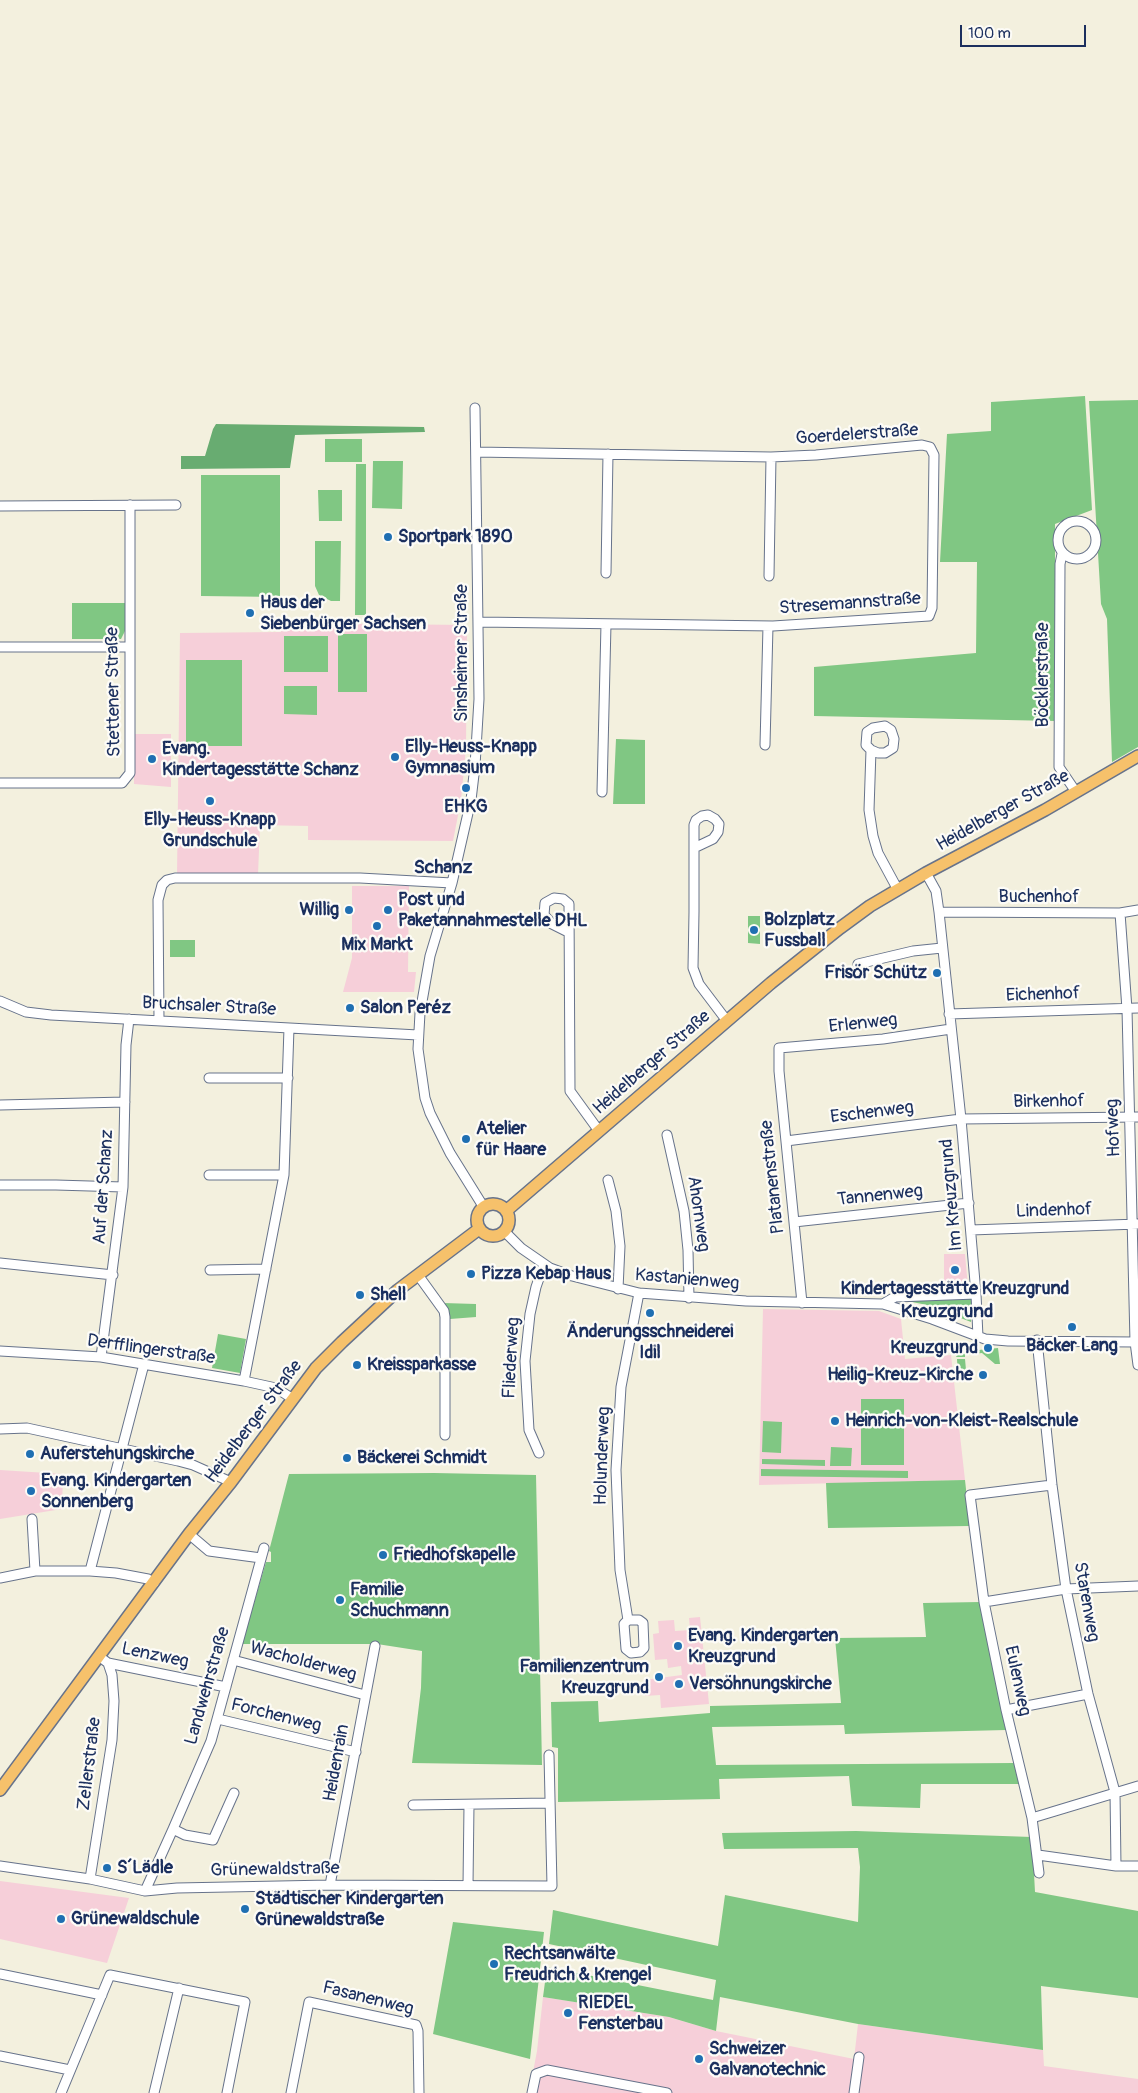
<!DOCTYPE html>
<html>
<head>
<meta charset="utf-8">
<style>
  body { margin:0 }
  #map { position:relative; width:1138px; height:2093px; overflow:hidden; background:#f3f0de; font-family:Pangolin,sans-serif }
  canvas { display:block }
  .scale { position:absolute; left:960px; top:25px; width:126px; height:22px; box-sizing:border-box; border:2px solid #1b2f5e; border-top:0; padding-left:6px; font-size:15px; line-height:18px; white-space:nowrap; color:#1b2f5e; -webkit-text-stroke:4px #fdfcf7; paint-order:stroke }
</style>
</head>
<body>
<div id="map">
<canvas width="1138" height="2093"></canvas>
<div class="scale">100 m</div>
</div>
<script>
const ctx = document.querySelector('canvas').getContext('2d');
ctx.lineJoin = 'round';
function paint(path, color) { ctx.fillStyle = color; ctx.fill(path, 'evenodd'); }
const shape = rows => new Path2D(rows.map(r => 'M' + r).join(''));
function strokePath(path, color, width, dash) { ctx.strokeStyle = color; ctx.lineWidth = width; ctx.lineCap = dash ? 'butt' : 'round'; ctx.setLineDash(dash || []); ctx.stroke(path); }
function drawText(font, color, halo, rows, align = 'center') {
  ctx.font = font + ' Pangolin,sans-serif'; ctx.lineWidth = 4.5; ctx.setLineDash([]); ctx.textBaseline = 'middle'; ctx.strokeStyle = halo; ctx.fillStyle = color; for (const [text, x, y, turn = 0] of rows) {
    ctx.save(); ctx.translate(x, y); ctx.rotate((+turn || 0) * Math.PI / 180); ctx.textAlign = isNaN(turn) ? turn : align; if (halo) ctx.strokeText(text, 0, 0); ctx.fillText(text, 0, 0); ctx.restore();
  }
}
const built = shape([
  [282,623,467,625,466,748,461,800,453,841,308,840,308,826,260,825,258,875,177,875,180,633,281,632],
  [134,734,171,734,171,787,134,784],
  [352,886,409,886,408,972,416,972,414,992,343,992,352,958],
  [944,1254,965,1254,968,1287,944,1287],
  [763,1309,879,1311,901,1319,905,1359,951,1355,965,1480,759,1485],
  [0,1470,63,1474,62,1509,0,1519],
  [700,1617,709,1704,661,1708,660,1695,645,1696,644,1680,682,1675,681,1666,668,1668,667,1659,655,1660,653,1634,659,1633,658,1621,674,1620,675,1631,690,1630,689,1618],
  [0,1881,129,1898,107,1963,0,1939],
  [543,1997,669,2017,716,2031,854,2059,858,2024,1043,2050,1044,2066,1138,2079,1138,2093,529,2093,537,2051]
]);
const green = shape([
  [1085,396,1092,510,1055,524,1055,721,814,716,814,667,976,653,977,562,940,562,947,434,991,431,991,402],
  [1138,400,1138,747,1112,762,1107,619,1101,604,1089,401],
  [325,439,362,439,362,462,325,462],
  [373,461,403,461,402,509,372,508],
  [356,464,366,464,366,615,355,615],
  [201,475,280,475,280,597,201,596],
  [318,490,342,490,342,521,319,521],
  [315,541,341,541,340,601,331,601,319,595,315,586],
  [72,603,125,603,125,631,121,639,72,639],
  [338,634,367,634,367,692,338,692],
  [284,636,328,636,328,672,284,672],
  [186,660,242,660,242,746,186,746],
  [284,686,317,686,317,715,284,714],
  [616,739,645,740,645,804,613,804],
  [748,916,760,916,760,944,748,943],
  [170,940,195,940,195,957,170,957],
  [971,1298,971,1322,927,1305,907,1301],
  [443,1303,476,1304,476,1317,450,1319,448,1311],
  [218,1334,246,1339,240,1373,212,1368],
  [998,1348,1000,1364,995,1364,982,1353,965,1355,965,1357,956,1357,959,1352],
  [957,1359,965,1359,966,1370,970,1373,970,1378,964,1378,958,1376],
  [861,1399,904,1399,904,1465,861,1465],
  [763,1421,782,1422,781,1453,762,1452],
  [831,1447,852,1448,851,1466,830,1466],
  [762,1459,825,1460,825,1466,762,1464],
  [761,1469,908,1471,908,1478,761,1476],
  [434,1473,536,1475,542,1765,412,1763,421,1688,422,1651,377,1644,242,1644,266,1562,271,1562,271,1552,269,1551,289,1474],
  [965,1480,970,1526,828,1528,826,1483],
  [980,1602,1006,1730,845,1734,844,1725,712,1727,716,1765,1014,1763,1020,1784,921,1784,920,1808,852,1806,849,1776,719,1779,720,1799,558,1802,558,1748,552,1747,551,1702,598,1701,599,1722,710,1713,710,1706,841,1703,835,1638,926,1637,923,1603],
  [856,1831,1032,1837,1035,1892,1138,1911,1138,1998,1041,1986,1043,2050,858,2024,720,1997,716,2031,669,2017,543,1997,547,1967,713,2000,716,1980,549,1944,553,1910,718,1946,725,1895,858,1922,860,1867,858,1848,724,1849,722,1833],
  [453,1922,544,1932,530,2059,433,2034]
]);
const forest = shape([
  [216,424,424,427,425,432,295,435,290,468,181,469,181,456,205,456,213,429]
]);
const minor = shape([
  [475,408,479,699,475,766,471,800,452,883,430,956,420,1013,418,1049,425,1098,430,1113,450,1153,483,1206],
  [476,452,771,457,816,455,922,445,930,447,934,455,932,608,929,616,773,626,479,622],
  [0,506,176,505],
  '1058 540a19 19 0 1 1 38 0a19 19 0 1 1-38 0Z',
  [1062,554,1060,564,1059,767,1076,792],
  [606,573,608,454],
  [769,576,771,457],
  [0,647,129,647],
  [765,745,768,626],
  [871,750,878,753,885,753,893,748,894,739,891,730,885,726,873,728,867,732,866,745,871,750,869,810,873,836,878,853,898,890],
  [0,783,122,783,130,773,130,505],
  [602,792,606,624],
  [694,848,713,839,718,832,719,824,715,819,708,815,702,816,696,820,694,825,694,912,693,968,699,984,727,1021],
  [926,873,936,891,939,912,961,1119,976,1294,978,1337],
  [939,912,1120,913,1138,910],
  [1120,913,1127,1009,1135,1342,1138,1365],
  [568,932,552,924,544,915,545,903,554,898,563,899,569,904,570,1091,599,1131],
  [858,964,913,951,942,948],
  [0,1001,26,1012,51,1015,418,1035],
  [949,1014,1138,1008],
  [159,1020,158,900,162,885,167,880,175,878,360,878,452,883],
  [209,1078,288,1078],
  [0,1105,125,1102],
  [667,1135,684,1211,688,1250,689,1298],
  [786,1141,961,1119,1138,1117],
  [209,1175,284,1175],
  [608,1180,616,1211,620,1246,618,1289],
  [0,1185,56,1185,123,1187],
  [794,1222,969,1203],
  [971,1230,1138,1224],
  [504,1231,521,1248,550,1268,572,1276,639,1293,746,1301,883,1304,932,1319,985,1339,1008,1341,1135,1342],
  [0,1263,113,1275],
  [210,1270,266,1269],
  [418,1275,444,1311,445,1317,445,1435],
  [802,1303,779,1071,779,1048,883,1039,951,1029],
  [883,1304,895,1297,976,1294],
  [1037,1340,1052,1485,1066,1589,1088,1694,1115,1792,1116,1866],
  [0,1351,101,1357,244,1381,276,1388,293,1399],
  [101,1357,123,1187,126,1045,129,1019],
  [244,1381,284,1175,289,1028],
  [0,1429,27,1428,178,1461,193,1465,231,1482],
  [539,1453,529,1430,525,1361,530,1314,536,1287,544,1264],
  [32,1519,35,1571],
  [189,1534,209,1551,261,1558],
  [90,1571,144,1364],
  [0,1578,35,1571,90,1571,116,1573,148,1579,154,1583],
  [984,1602,1066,1589,1138,1586],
  [628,1620,639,1620,643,1623,644,1648,640,1652,631,1653,626,1649,624,1624,628,1620,620,1570,616,1470,621,1387,639,1293],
  [233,1660,365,1695],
  [108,1663,226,1687],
  [1006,1710,1088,1694],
  [218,1719,356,1752],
  [413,1805,549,1803],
  [1032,1818,1138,1786],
  [173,1829,185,1835,213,1840,234,1793],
  [1038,1855,1116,1866,1138,1866],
  [0,1866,90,1879,145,1891,177,1888,330,1885,552,1886,549,1755],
  [1039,1873,1032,1818,1006,1710,984,1602,970,1495,1052,1485],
  [90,1879,112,1740,114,1701,112,1675,108,1663,100,1657],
  [330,1885,375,1646],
  [468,1885,469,1805],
  [145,1891,173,1829,211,1741,264,1548],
  [0,1974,102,1995],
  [0,2056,70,2070],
  [61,2093,110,1975,245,2002,227,2093],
  [154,2093,179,1988],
  [291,2093,309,2002,416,2025,418,2031,419,2093],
  [532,2093,536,2074,547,2070,667,2093],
  [854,2093,859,2057]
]);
const major = shape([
  '477 1220a16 16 0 1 1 32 0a16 16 0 1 1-32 0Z',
  [506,1211,771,983,840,928,870,906,926,873,1045,810,1138,756],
  [0,1790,189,1534,231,1482,316,1368,342,1342,398,1290,479,1229]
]);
const markers = [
  [388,537,5,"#1f6fb2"],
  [250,613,5,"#1f6fb2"],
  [395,757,5,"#1f6fb2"],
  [152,759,5,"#1f6fb2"],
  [466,788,5,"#1f6fb2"],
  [210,801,5,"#1f6fb2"],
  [349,910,5,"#1f6fb2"],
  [388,910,5,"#1f6fb2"],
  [377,926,5,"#1f6fb2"],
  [754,930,5,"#1f6fb2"],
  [937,973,5,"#1f6fb2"],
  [350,1008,5,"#1f6fb2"],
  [466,1139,5,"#1f6fb2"],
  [955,1270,5,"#1f6fb2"],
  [471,1274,5,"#1f6fb2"],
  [360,1295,5,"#1f6fb2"],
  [650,1313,5,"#1f6fb2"],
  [1072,1327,5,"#1f6fb2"],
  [988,1348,5,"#1f6fb2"],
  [357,1365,5,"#1f6fb2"],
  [983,1375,5,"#1f6fb2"],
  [835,1421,5,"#1f6fb2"],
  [30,1454,5,"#1f6fb2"],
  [347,1458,5,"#1f6fb2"],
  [31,1491,5,"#1f6fb2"],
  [383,1555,5,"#1f6fb2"],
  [340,1600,5,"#1f6fb2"],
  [678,1646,5,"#1f6fb2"],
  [659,1677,5,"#1f6fb2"],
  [679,1684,5,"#1f6fb2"],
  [107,1868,5,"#1f6fb2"],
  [245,1909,5,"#1f6fb2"],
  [61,1919,5,"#1f6fb2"],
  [494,1964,5,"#1f6fb2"],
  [568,2013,5,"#1f6fb2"],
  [699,2059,5,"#1f6fb2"]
];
const streetNames = [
  ["Goerdelerstraße",857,435,-4],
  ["Stresemannstraße",850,604,-4],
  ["Sinsheimer Straße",462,653,-90],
  ["Böcklerstraße",1043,675,-90],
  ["Stettener Straße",114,692,-91],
  ["Heidelberger Straße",1003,811,-29],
  ["Buchenhof",1039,897],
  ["Eichenhof",1043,995,-2],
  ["Bruchsaler Straße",209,1007,3],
  ["Erlenweg",863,1024,-6],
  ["Heidelberger Straße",652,1063,-41],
  ["Birkenhof",1049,1102,-1],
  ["Eschenweg",872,1113,-7],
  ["Hofweg",1114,1128,-92],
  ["Platanenstraße",773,1177,-96],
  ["Auf der Schanz",104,1187,-86],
  ["Im Kreuzgrund",952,1195,-95],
  ["Tannenweg",880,1196,-6],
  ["Lindenhof",1054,1211,-2],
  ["Ahornweg",698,1214,82],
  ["Kastanienweg",687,1280,5],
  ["Derfflingerstraße",151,1350,8],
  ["Fliederweg",512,1358,-87],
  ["Heidelberger Straße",254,1422,-53],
  ["Holunderweg",603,1456,-88],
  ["Starenweg",1086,1602,80],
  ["Lenzweg",155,1656,12],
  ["Wacholderweg",303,1662,15],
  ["Eulenweg",1017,1681,78],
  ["Landwehrstraße",208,1686,-74],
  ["Forchenweg",276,1716,14],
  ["Heidenrain",337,1763,-80],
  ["Zellerstraße",90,1764,-83],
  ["Grünewaldstraße",275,1870,-1],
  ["Fasanenweg",368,1999,14]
];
const poiNames = [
  ["Sportpark 1890",398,537],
  ["Haus der",260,603],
  ["Siebenbürger Sachsen",260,624],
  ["Elly-Heuss-Knapp",405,747],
  ["Gymnasium",405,768],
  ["Evang.",162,749],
  ["Kindertagesstätte Schanz",162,770],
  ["EHKG",466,807,"center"],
  ["Elly-Heuss-Knapp",210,820,"center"],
  ["Grundschule",210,841,"center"],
  ["Post und",398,900],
  ["Paketannahmestelle DHL",398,921],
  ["Willig",339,910,"right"],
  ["Bolzplatz",764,920],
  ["Fussball",764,941],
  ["Mix Markt",377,945,"center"],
  ["Frisör Schütz",927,973,"right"],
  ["Salon Peréz",360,1008],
  ["Atelier",476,1129],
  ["für Haare",476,1150],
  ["Pizza Kebap Haus",481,1274],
  ["Kindertagesstätte Kreuzgrund",955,1289,"center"],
  ["Shell",370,1295],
  ["Änderungsschneiderei",650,1332,"center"],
  ["Idil",650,1353,"center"],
  ["Bäcker Lang",1072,1346,"center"],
  ["Kreuzgrund",978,1348,"right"],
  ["Kreissparkasse",367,1365],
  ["Heilig-Kreuz-Kirche",973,1375,"right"],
  ["Heinrich-von-Kleist-Realschule",845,1421],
  ["Auferstehungskirche",40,1454],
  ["Bäckerei Schmidt",357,1458],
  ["Evang. Kindergarten",41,1481],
  ["Sonnenberg",41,1502],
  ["Friedhofskapelle",393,1555],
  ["Familie",350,1590],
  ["Schuchmann",350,1611],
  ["Evang. Kindergarten",688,1636],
  ["Kreuzgrund",688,1657],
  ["Familienzentrum",649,1667,"right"],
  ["Kreuzgrund",649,1688,"right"],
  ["Versöhnungskirche",689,1684],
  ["S´Lädle",117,1868],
  ["Städtischer Kindergarten",255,1899],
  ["Grünewaldstraße",255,1920],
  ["Grünewaldschule",71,1919],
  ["Rechtsanwälte",504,1954],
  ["Freudrich & Krengel",504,1975],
  ["RIEDEL",578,2003],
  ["Fensterbau",578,2024],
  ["Schweizer",709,2049],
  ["Galvanotechnic",709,2070]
];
const neighbourhoodNames = [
  ["Schanz",443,868],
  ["Kreuzgrund",947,1312]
];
paint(built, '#f6cfd9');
paint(green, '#80c783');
paint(forest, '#68ac71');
strokePath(minor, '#67738b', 11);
strokePath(major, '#67738b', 14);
strokePath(minor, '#fff', 9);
strokePath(major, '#f6c16b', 11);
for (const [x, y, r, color] of markers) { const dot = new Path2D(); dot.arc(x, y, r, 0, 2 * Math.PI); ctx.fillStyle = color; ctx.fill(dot); strokePath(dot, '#fdfcf7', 2); }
drawText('18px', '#1b2f5e', '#fdfcf7', streetNames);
drawText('bold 18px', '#1b2f5e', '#fdfcf7', poiNames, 'left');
drawText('bold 19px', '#1b2f5e', '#fdfcf7', neighbourhoodNames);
</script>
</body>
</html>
